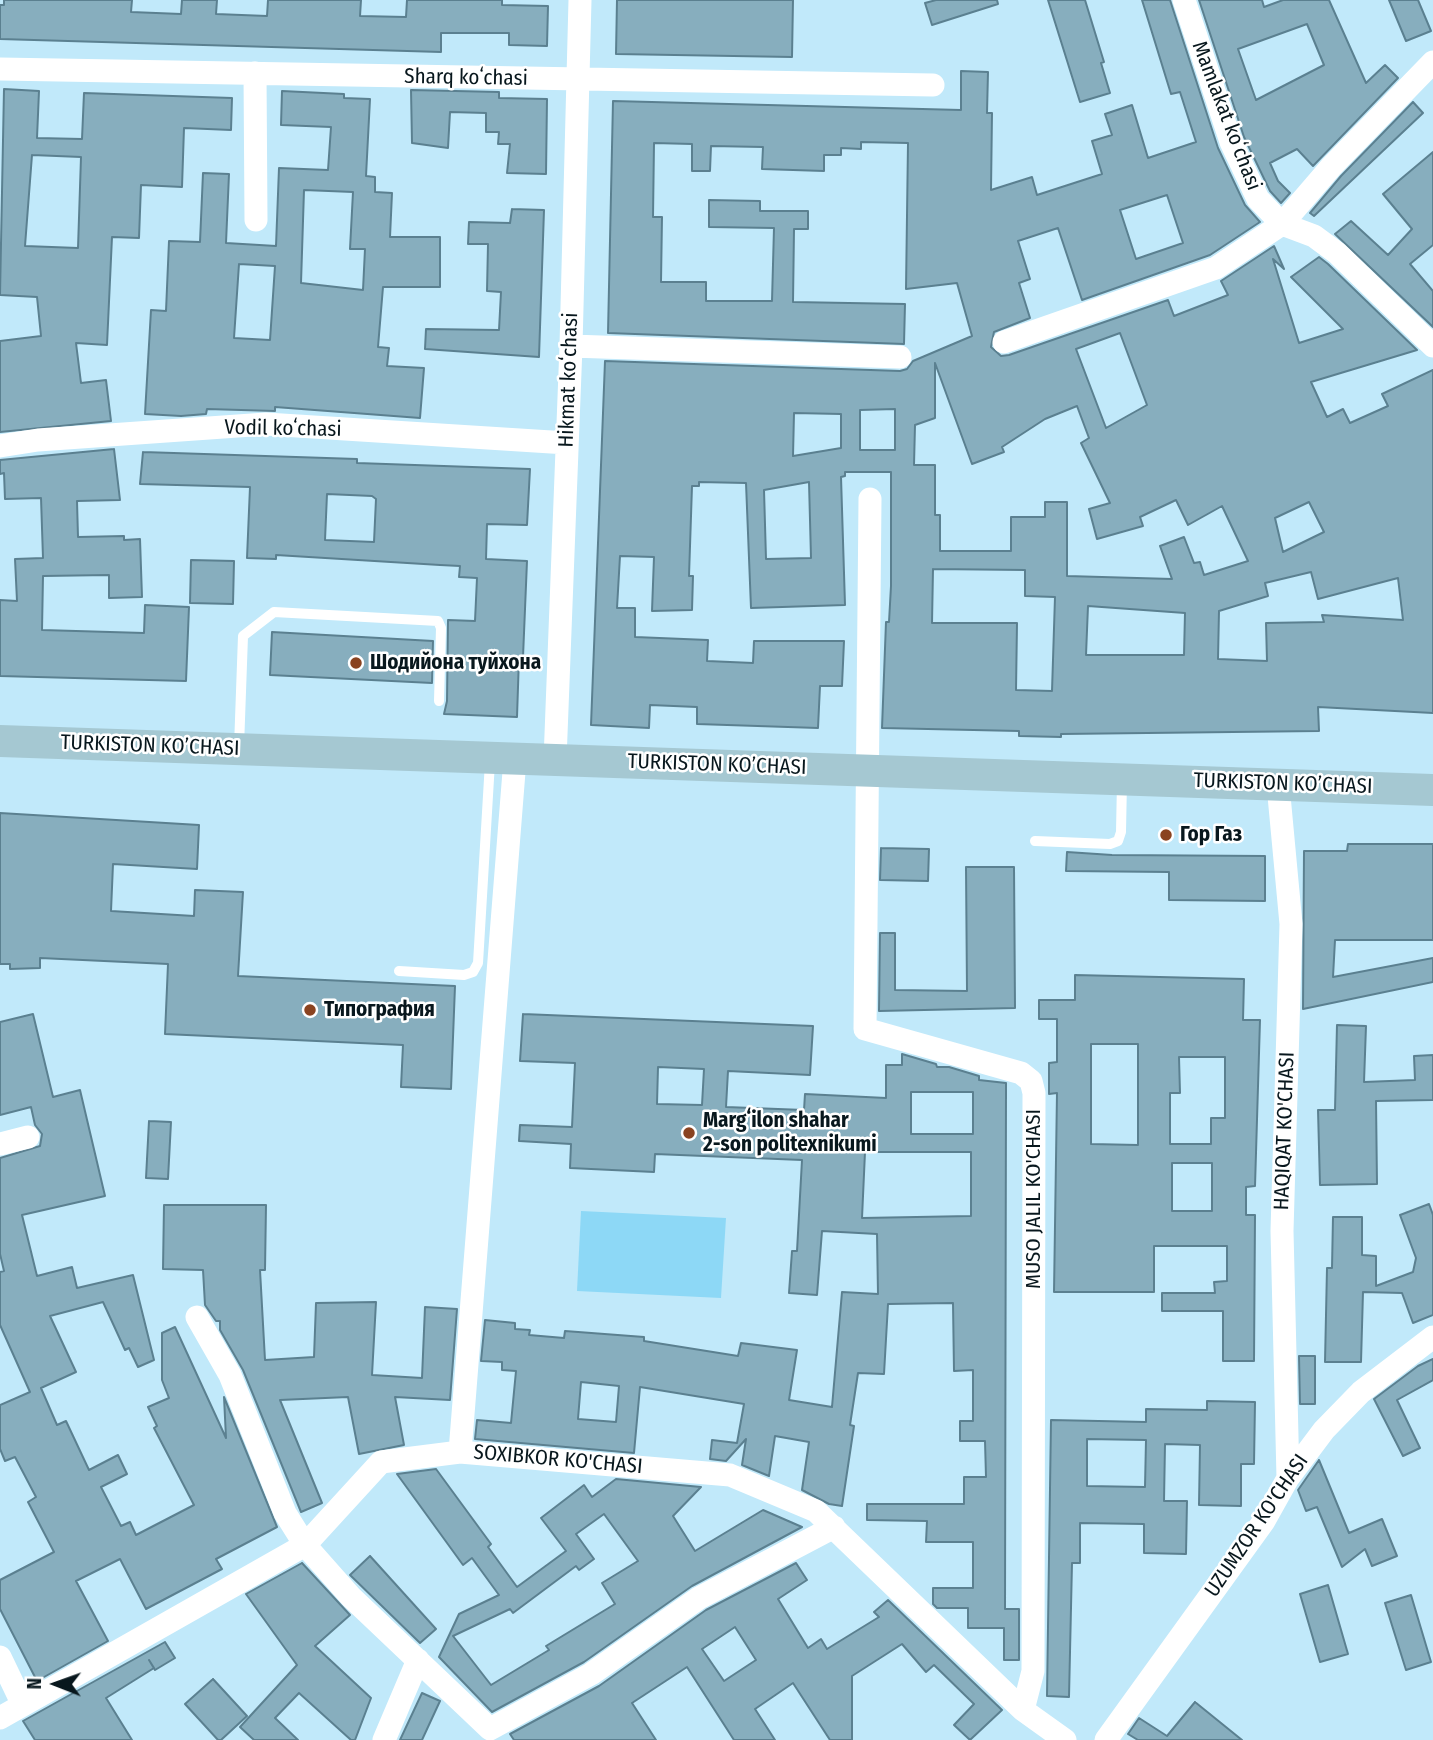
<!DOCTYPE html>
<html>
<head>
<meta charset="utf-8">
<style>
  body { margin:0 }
  #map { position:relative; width:1433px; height:1740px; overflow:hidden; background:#c1e9fa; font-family:"Fira Sans Condensed",sans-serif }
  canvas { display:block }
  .north { position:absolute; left:21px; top:1649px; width:70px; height:70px; -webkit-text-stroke:5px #fff; paint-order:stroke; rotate:271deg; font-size:19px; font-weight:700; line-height:28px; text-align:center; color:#08171d }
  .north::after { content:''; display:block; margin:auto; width:24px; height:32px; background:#08171d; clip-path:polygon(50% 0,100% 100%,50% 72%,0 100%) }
</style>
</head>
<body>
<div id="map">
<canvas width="1433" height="1740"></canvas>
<div class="north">N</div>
</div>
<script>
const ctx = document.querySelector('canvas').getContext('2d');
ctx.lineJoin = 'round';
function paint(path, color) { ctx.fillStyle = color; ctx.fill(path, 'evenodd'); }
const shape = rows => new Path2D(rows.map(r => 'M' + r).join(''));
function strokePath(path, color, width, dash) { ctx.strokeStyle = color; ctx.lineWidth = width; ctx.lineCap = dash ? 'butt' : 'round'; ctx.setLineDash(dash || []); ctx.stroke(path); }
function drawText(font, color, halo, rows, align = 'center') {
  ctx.font = font + ' "Fira Sans Condensed",sans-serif'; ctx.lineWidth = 5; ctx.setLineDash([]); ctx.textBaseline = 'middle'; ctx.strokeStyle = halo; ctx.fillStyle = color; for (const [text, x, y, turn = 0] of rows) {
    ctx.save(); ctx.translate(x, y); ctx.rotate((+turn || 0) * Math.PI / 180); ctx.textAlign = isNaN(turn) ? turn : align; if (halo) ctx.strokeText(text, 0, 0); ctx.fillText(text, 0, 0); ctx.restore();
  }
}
const green = shape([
  [581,1211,726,1218,721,1298,577,1291]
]);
const building = shape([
  [4,0,132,0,131,12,181,14,182,0,217,0,216,14,267,16,268,0,361,0,360,16,406,17,407,0,502,0,502,5,548,6,547,46,509,45,509,33,441,33,441,52,0,39,0,5,4,5,4,0],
  [617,0,793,0,792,57,616,54,617,0],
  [936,0,997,0,998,4,932,25,925,3,936,0],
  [1048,0,1085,0,1104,62,1101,63,1110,93,1080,102,1048,0],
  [1142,0,1170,0,1218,148,1245,205,1260,222,1210,255,1082,300,1058,228,1018,241,1030,279,1019,283,1030,318,994,332,991,347,1001,356,1009,355,1168,300,1174,316,1228,295,1221,281,1274,246,1284,269,1273,259,1299,343,1343,329,1291,277,1319,257,1328,264,1417,350,1311,382,1327,417,1343,409,1350,423,1388,406,1382,394,1433,370,1433,713,1318,707,1319,731,1061,734,1061,737,1019,736,1019,731,882,728,886,622,889,622,891,586,891,472,845,472,845,476,841,477,845,605,751,608,746,483,699,482,699,486,692,486,689,576,693,576,692,610,652,611,654,557,620,556,617,608,635,608,635,637,708,640,707,661,753,663,754,641,844,641,842,686,820,686,818,728,697,724,697,707,650,705,649,728,591,725,605,361,900,371,907,369,913,361,972,336,957,283,906,289,908,143,861,142,861,149,841,148,841,155,824,155,824,171,762,169,763,147,711,146,710,171,692,171,692,144,654,143,653,217,662,217,661,282,706,282,706,301,772,301,774,228,709,227,709,200,760,201,760,211,808,211,808,229,794,229,793,302,905,304,904,344,608,333,613,101,961,110,961,71,988,72,987,113,992,113,991,190,1032,177,1037,195,1102,174,1092,141,1112,135,1105,114,1132,105,1148,158,1196,142,1180,92,1171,94,1142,0],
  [1167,195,1183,243,1136,259,1120,210,1167,195],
  [1120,333,1147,405,1106,428,1076,349,1120,333],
  [935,363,972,464,1004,452,1002,447,1045,419,1077,406,1089,438,1081,443,1110,503,1089,509,1097,539,1143,526,1140,517,1176,500,1188,525,1222,506,1248,561,1204,575,1200,562,1194,563,1184,537,1160,546,1172,579,1067,576,1067,502,1045,502,1045,517,1011,517,1011,551,940,551,940,515,935,515,935,465,914,465,915,425,935,418,935,363],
  [895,409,895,450,860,450,860,410,895,409],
  [794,413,841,414,841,448,793,456,794,413],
  [809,482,811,558,766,559,764,490,809,482],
  [1309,502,1324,532,1283,552,1275,518,1309,502],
  [933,569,1025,570,1025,596,1055,597,1052,691,1016,690,1017,623,932,623,933,569],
  [1311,572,1318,599,1398,578,1403,620,1322,615,1324,622,1266,623,1267,661,1218,659,1219,611,1268,596,1265,583,1311,572],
  [1088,606,1185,613,1184,655,1086,655,1088,606],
  [1199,0,1262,0,1264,7,1283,0,1329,0,1366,83,1385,65,1398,78,1313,166,1297,149,1270,163,1278,181,1290,193,1281,203,1270,191,1244,137,1199,0],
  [1307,24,1324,65,1256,100,1238,49,1307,24],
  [1389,0,1418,0,1431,31,1406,41,1389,0],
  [4,89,39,91,37,138,82,139,84,93,232,98,231,130,184,128,182,187,141,185,139,238,112,237,107,345,76,343,81,383,106,380,111,421,0,432,0,341,41,336,37,297,0,295,4,89],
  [32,155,81,157,78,248,25,246,32,155],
  [411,90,499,92,499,98,547,99,546,174,507,173,510,144,498,144,499,132,486,132,486,113,450,112,448,148,412,143,411,90],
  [282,91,344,94,344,98,370,99,366,176,375,177,375,192,392,193,390,237,440,237,440,287,383,287,378,347,389,348,387,366,424,368,420,418,275,407,275,411,207,409,206,414,181,416,145,414,151,310,166,311,169,241,200,242,203,173,229,174,226,243,276,246,279,168,328,170,331,127,281,125,282,91],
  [304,190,353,192,350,249,365,249,363,290,301,283,304,190],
  [239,264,275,266,270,340,234,338,239,264],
  [1413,102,1423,113,1314,216,1310,213,1341,176,1413,102],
  [1433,152,1433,245,1410,264,1433,291,1433,327,1335,234,1351,221,1388,255,1412,229,1383,194,1433,152],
  [512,209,544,210,539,357,425,349,426,329,499,330,501,292,487,291,488,244,468,244,469,222,510,223,512,209],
  [114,449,120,500,77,501,78,537,124,536,124,540,140,539,142,597,109,598,109,575,43,576,42,630,144,633,145,605,189,607,186,681,0,676,0,600,17,601,15,559,43,558,41,498,5,499,4,473,0,474,0,460,114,449],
  [143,452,357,459,357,463,530,469,527,525,487,524,486,559,527,561,523,657,519,657,517,717,444,714,447,701,448,620,475,621,477,578,459,577,460,566,440,565,276,555,276,559,247,558,250,487,140,484,143,452],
  [327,494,372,496,376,499,374,542,325,540,327,494],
  [191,560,234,561,233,604,190,603,191,560],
  [272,632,433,641,432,683,270,675,272,632],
  [0,813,199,825,197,869,113,864,111,911,194,916,195,890,243,892,238,976,455,986,451,1089,401,1087,403,1045,165,1034,168,964,40,958,40,968,10,969,10,964,0,964,0,813],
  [1348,844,1433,844,1433,940,1335,940,1333,977,1433,958,1433,982,1303,1009,1304,851,1347,851,1348,844],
  [881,848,929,849,928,881,880,880,881,848],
  [1067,852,1112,855,1265,856,1265,901,1169,900,1169,872,1066,871,1067,852],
  [966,867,1014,867,1015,1008,879,1011,880,933,895,933,895,990,967,991,966,867],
  [1075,975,1244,979,1243,1020,1260,1020,1255,1186,1246,1187,1246,1215,1255,1215,1254,1361,1223,1361,1223,1311,1162,1311,1162,1293,1215,1293,1214,1282,1227,1281,1227,1246,1154,1246,1154,1292,1054,1292,1057,1093,1049,1094,1049,1063,1057,1062,1057,1019,1039,1019,1039,1000,1075,1000,1075,975],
  [1091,1044,1138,1044,1138,1145,1091,1144,1091,1044],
  [1179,1057,1225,1057,1225,1118,1211,1118,1211,1144,1170,1144,1170,1093,1180,1093,1179,1057],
  [1172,1163,1212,1163,1212,1211,1172,1211,1172,1163],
  [33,1014,53,1097,80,1090,105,1196,22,1215,37,1276,72,1267,77,1288,133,1275,154,1360,138,1367,129,1348,125,1350,103,1302,50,1316,76,1372,41,1388,57,1425,66,1421,89,1470,118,1455,127,1474,101,1487,121,1526,130,1522,136,1535,194,1505,154,1428,157,1426,148,1407,169,1398,162,1380,162,1333,175,1327,226,1438,224,1397,277,1527,216,1559,222,1569,146,1609,120,1559,76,1581,108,1641,37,1681,0,1609,0,1580,54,1552,28,1502,36,1497,15,1457,5,1461,0,1449,0,1405,30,1392,0,1325,0,1272,4,1271,0,1254,0,1158,40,1146,42,1134,35,1125,31,1107,0,1115,0,1022,33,1014],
  [523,1014,813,1026,810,1075,728,1071,726,1107,804,1110,805,1094,886,1098,886,1065,902,1065,902,1054,936,1064,937,1067,949,1067,979,1076,979,1080,1006,1083,1005,1609,1019,1609,1019,1660,1004,1660,1004,1628,968,1628,968,1608,937,1608,933,1604,933,1588,973,1588,973,1542,926,1542,927,1521,867,1520,867,1504,964,1504,964,1477,986,1477,985,1441,960,1441,960,1421,973,1421,973,1370,954,1371,953,1303,888,1304,884,1374,858,1373,850,1425,854,1426,842,1506,829,1504,802,1490,809,1442,775,1436,769,1476,742,1465,746,1439,726,1461,710,1459,712,1440,737,1443,744,1404,640,1387,634,1453,475,1439,477,1420,511,1423,516,1371,502,1370,502,1362,481,1361,485,1320,515,1323,515,1329,530,1330,529,1335,564,1338,565,1331,644,1337,644,1341,738,1356,741,1343,797,1350,789,1400,832,1407,842,1292,878,1294,877,1234,822,1231,817,1295,789,1293,792,1251,797,1251,802,1160,655,1154,654,1172,570,1168,571,1144,519,1141,520,1125,572,1127,575,1063,520,1061,523,1014],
  [658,1067,704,1069,702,1105,657,1104,658,1067],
  [911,1092,973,1092,973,1134,911,1134,911,1092],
  [865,1152,971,1152,971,1216,862,1218,865,1152],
  [581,1382,619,1386,616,1422,578,1419,581,1382],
  [1337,1025,1366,1026,1364,1082,1415,1080,1414,1056,1433,1055,1433,1100,1376,1101,1377,1184,1320,1185,1318,1110,1335,1110,1337,1025],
  [149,1121,171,1122,168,1179,146,1178,149,1121],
  [1429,1204,1433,1215,1433,1315,1413,1323,1402,1293,1363,1292,1361,1362,1325,1362,1327,1268,1332,1268,1333,1217,1362,1217,1362,1255,1376,1256,1376,1286,1413,1272,1416,1258,1400,1215,1429,1204],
  [164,1205,266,1205,265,1270,260,1270,265,1360,314,1357,316,1303,376,1302,372,1375,422,1378,425,1307,457,1309,450,1400,395,1397,404,1445,359,1454,348,1397,280,1400,322,1503,301,1512,243,1370,220,1330,220,1321,216,1321,205,1305,203,1270,163,1269,164,1205],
  [1299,1356,1315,1356,1315,1404,1300,1404,1299,1356],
  [1433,1359,1433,1380,1397,1400,1420,1448,1403,1456,1374,1399,1418,1366,1433,1359],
  [1207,1401,1255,1402,1254,1464,1241,1464,1241,1506,1199,1505,1200,1445,1165,1444,1164,1501,1187,1501,1186,1554,1144,1553,1144,1524,1080,1523,1080,1563,1072,1563,1069,1697,1047,1696,1051,1420,1146,1422,1146,1409,1207,1410,1207,1401],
  [1087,1439,1146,1440,1145,1487,1087,1486,1087,1439],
  [1319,1460,1349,1533,1382,1519,1397,1556,1372,1566,1365,1549,1342,1567,1317,1507,1306,1511,1298,1490,1319,1460],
  [436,1469,491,1544,488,1547,517,1587,566,1551,541,1518,584,1485,592,1497,616,1479,701,1487,673,1516,695,1551,763,1510,802,1527,692,1586,584,1662,492,1712,439,1657,459,1614,499,1595,472,1558,463,1565,397,1474,436,1469],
  [604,1514,638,1561,602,1583,615,1604,546,1646,549,1650,491,1685,453,1636,510,1609,513,1613,576,1566,579,1570,594,1559,576,1534,604,1514],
  [370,1556,436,1629,420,1643,350,1575,370,1556],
  [302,1563,350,1615,315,1646,371,1698,355,1740,351,1740,299,1693,275,1718,298,1740,254,1740,240,1727,297,1665,246,1594,302,1563],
  [796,1563,807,1580,778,1599,808,1648,821,1639,827,1649,879,1617,874,1612,888,1600,1002,1710,970,1740,954,1725,974,1704,934,1665,926,1672,902,1644,852,1676,852,1740,830,1740,793,1683,755,1709,775,1740,734,1740,687,1667,632,1703,656,1740,514,1740,510,1734,599,1686,706,1610,796,1563],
  [735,1627,756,1660,724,1681,702,1649,735,1627],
  [1328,1585,1348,1654,1320,1662,1300,1594,1328,1585],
  [1411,1595,1431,1662,1406,1670,1385,1603,1411,1595],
  [165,1642,175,1658,155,1670,149,1660,154,1668,106,1698,132,1740,35,1740,23,1721,165,1642],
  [213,1679,247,1716,221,1740,218,1740,185,1704,213,1679],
  [422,1693,440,1701,422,1740,400,1740,422,1693],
  [1195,1702,1242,1740,1138,1740,1128,1734,1139,1718,1167,1736,1195,1702]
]);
const service = shape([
  [239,747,243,636,274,612,438,621,441,628,439,701],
  [1035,841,1110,844,1118,841,1121,832,1122,781],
  [399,971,464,975,473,972,478,963,490,762]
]);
const minor = shape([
  [1184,0,1231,142,1258,199,1282,224,1314,236,1337,253,1433,346],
  [0,69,933,85],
  [255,73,256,220],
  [1004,342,1216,268,1282,224,1331,167,1433,62],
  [571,346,900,357],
  [0,446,38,440,266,424,567,443],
  [870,499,865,1029,1021,1073,1031,1081,1034,1093,1033,1671,1023,1710],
  [555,760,571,346,580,0],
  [1278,785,1291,924,1282,1231,1288,1478],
  [0,1144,28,1137],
  [197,1317,230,1375,285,1513,305,1545,351,1597,490,1729,591,1674,699,1598,834,1527],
  [460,1452,515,759],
  [0,1657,23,1705],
  [0,1718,305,1545,381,1462,460,1452,730,1475,816,1511,1023,1710,1065,1740],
  [384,1740,418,1660],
  [1106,1740,1264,1521,1288,1478,1324,1430,1361,1392,1433,1337]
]);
const secondary = shape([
  [0,741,1433,790]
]);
const markers = [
  [356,663,7,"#8a4320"],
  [1166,835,7,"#8a4320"],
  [310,1010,7,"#8a4320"],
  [689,1133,7,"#8a4320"]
];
const streetNames = [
  ["Sharq koʻchasi",466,78,1],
  ["Mamlakat koʻchasi",1226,116,69],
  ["Hikmat koʻchasi",569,380,-88],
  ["Vodil koʻchasi",283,429,1],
  ["TURKISTON KO’CHASI",150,746,2],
  ["TURKISTON KO’CHASI",717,765,2],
  ["TURKISTON KO’CHASI",1283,784,2],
  ["HAQIQAT KO'CHASI",1285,1131,-88],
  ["MUSO JALIL KO'CHASI",1034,1199,-90],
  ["SOXIBKOR KO'CHASI",558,1460,5],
  ["UZUMZOR KO'CHASI",1257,1526,-56]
];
const poiNames = [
  ["Шодийона туйхона",370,663],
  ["Гор Газ",1180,835],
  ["Типография",324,1010],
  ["Margʻilon shahar",703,1121],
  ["2-son politexnikumi",703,1145]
];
paint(green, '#8dd8f6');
paint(building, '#87aebe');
strokePath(building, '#5b8090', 2);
strokePath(service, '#fff', 10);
strokePath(minor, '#fff', 23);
strokePath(secondary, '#a5c8d2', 32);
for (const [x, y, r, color] of markers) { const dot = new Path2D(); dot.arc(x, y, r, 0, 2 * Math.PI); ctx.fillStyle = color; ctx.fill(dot); strokePath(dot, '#fff', 2.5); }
drawText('21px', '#08171d', '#fff', streetNames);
drawText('bold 21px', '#08171d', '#fff', poiNames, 'left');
</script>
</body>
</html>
